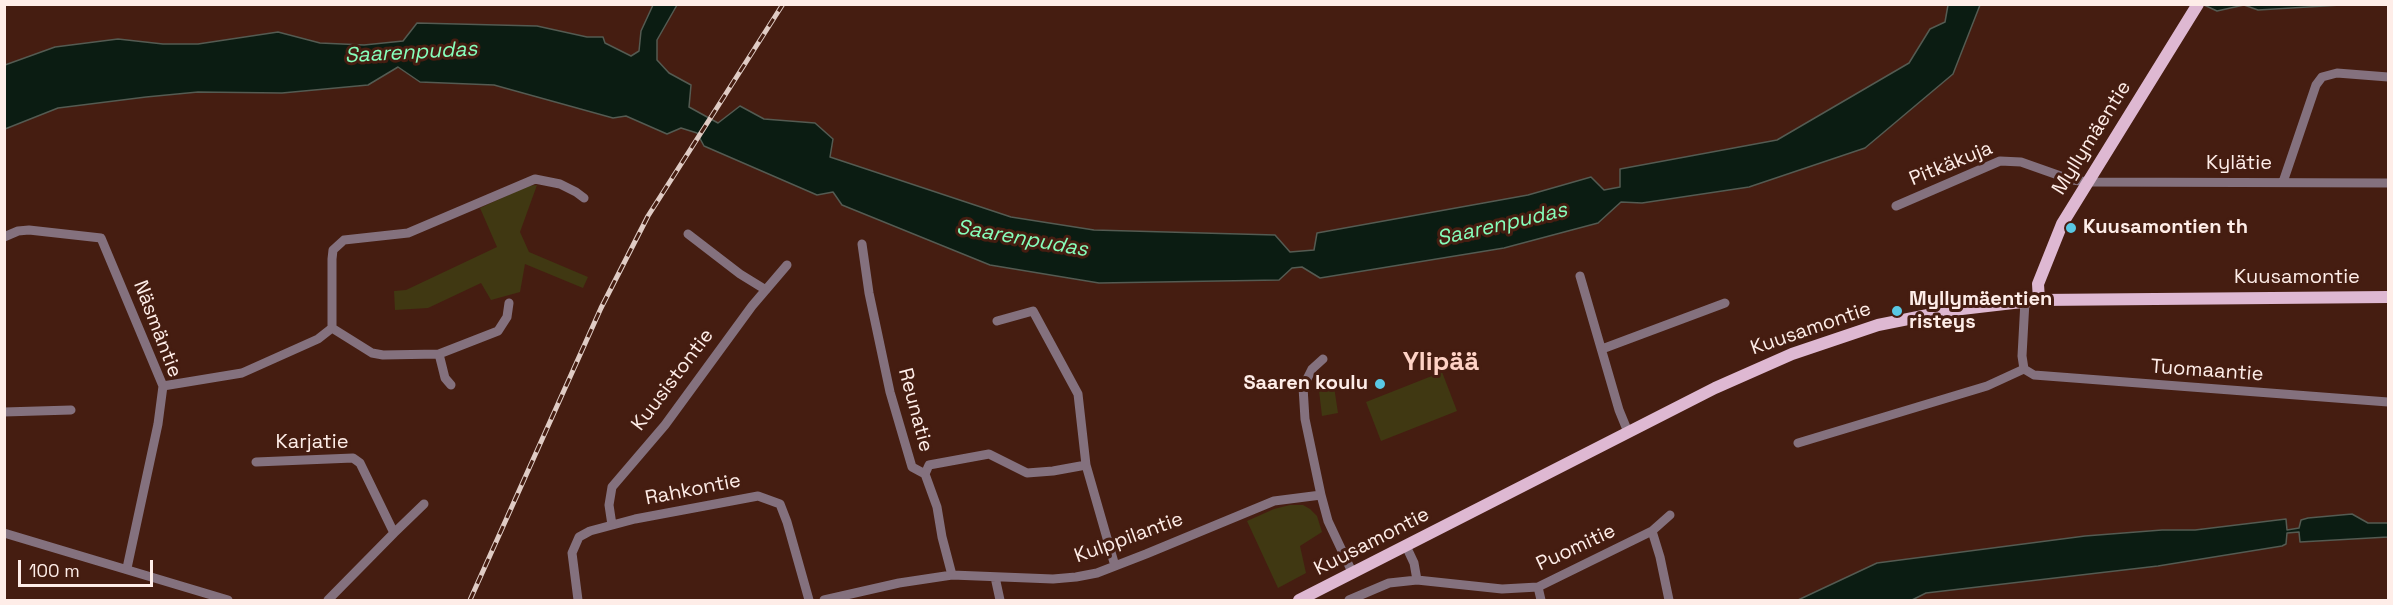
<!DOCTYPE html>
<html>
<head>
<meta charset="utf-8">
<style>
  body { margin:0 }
  #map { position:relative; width:2393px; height:605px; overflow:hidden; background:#451d11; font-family:"Space Grotesk",sans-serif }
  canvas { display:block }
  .frame { position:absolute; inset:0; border:6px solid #feede8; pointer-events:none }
  .scale { position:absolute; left:18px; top:560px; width:135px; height:27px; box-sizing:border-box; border:3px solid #feede8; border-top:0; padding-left:8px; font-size:18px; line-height:21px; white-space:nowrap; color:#feede8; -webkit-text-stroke:4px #451d11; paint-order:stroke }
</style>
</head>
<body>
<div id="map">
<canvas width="2393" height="605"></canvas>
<div class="frame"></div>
<div class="scale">100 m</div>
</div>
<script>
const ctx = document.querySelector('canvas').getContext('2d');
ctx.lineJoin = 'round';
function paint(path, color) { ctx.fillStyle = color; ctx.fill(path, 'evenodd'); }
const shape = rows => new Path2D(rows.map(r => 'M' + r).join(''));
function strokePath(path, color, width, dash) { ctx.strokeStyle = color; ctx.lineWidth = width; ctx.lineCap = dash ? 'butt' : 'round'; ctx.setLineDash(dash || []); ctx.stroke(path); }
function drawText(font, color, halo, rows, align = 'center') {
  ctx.font = font + ' "Space Grotesk",sans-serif'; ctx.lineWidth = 6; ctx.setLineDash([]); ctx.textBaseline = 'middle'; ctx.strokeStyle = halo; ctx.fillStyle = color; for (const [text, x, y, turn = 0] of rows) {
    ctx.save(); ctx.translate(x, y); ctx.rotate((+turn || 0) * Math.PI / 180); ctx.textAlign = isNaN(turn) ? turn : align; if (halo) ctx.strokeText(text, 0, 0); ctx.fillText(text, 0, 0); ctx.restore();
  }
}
const green = shape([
  [537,185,520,232,529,252,588,277,583,288,525,264,520,292,491,300,481,283,428,308,395,310,394,291,406,290,497,247,480,208,528,186],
  [1442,372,1457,411,1381,441,1366,402],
  [1333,380,1338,413,1322,416,1318,382],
  [1290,505,1303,505,1310,509,1317,516,1322,532,1300,546,1306,573,1278,588,1247,521,1274,509]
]);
const water = shape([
  [653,5,677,5,657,40,657,60,669,73,691,85,689,107,718,123,740,106,764,119,815,123,833,139,830,157,1011,217,1094,230,1275,235,1290,252,1314,250,1317,233,1528,195,1591,177,1604,190,1620,187,1620,169,1777,140,1909,63,1930,29,1945,22,1948,5,1980,5,1953,74,1865,148,1749,187,1642,203,1621,202,1598,223,1504,248,1320,278,1302,267,1292,268,1279,280,1099,283,990,265,842,205,833,192,817,195,704,146,697,133,681,128,667,134,626,116,613,118,494,85,420,82,398,67,368,85,282,93,198,92,146,97,58,108,5,129,5,65,55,47,118,39,163,44,198,44,278,32,320,43,364,45,403,41,417,23,537,26,587,37,603,37,605,43,631,56,639,51,641,31,653,5],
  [2204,5,2341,5,2258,10,2244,5,2217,11,2204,5],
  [2352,514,2368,523,2388,523,2388,537,2300,542,2299,532,2287,533,2286,544,2282,546,2158,566,1926,593,1912,600,1798,600,1877,563,2085,536,2162,530,2195,530,2286,519,2287,530,2299,528,2301,520,2308,518,2352,514]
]);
const minor = shape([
  [2283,182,2316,85,2322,77,2337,73,2388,77],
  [1896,206,2000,161,2021,162,2072,180,2089,182,2388,183],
  [688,234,740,274,766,290],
  [4,237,18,231,29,230,101,238,163,386,158,424,127,568],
  [862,244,869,293,890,392,912,467,925,474,937,507,942,537,952,575],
  [1580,276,1619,410,1628,432],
  [997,321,1033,311,1078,394,1086,465,1115,566],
  [332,328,372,353,383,355,439,354,498,331,507,317,509,303],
  [1602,349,1725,303],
  [439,354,445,378,451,385],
  [2024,369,2034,375,2388,402],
  [163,386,242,373,318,339,332,328,332,259,333,250,344,240,408,233,535,179,560,184,576,192,584,198],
  [4,412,71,410],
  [1798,443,1987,386,2024,369,2022,356,2025,301],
  [256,462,353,458,360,463,394,533,328,600],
  [925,474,929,465,989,454,1027,473,1053,471,1086,465],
  [1321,495,1305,419,1303,387,1312,369,1323,359],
  [612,525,609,505,612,487,665,425,752,306,787,265],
  [1652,531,1660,557,1669,600],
  [4,533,228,600],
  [394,533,424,504],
  [1406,546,1414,563,1417,580],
  [995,577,1000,600],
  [1538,587,1541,600],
  [578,600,572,553,579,537,590,531,635,519,758,496,780,504,787,522,809,600],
  [824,600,899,583,952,575,1053,579,1076,577,1097,573,1146,554,1274,501,1321,495,1328,521,1353,574],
  [1349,600,1389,583,1417,580,1502,589,1538,587,1652,531,1670,515]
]);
const major = shape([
  [2039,300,2038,284,2062,224,2198,4],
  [1299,600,1715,388,1792,354,1878,325,1953,310,2039,300,2388,297]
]);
const rail = shape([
  [470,600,601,308,648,216,783,4]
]);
const markers = [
  [2071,228,6,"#59c8e4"],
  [1897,311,6,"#59c8e4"],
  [1380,384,6,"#59c8e4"]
];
const streetNames = [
  ["Myllymäentie",2092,138,-58],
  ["Pitkäkuja",1951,164,-22],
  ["Kylätie",2239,164],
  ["Kuusamontie",2297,278],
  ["Näsmäntie",157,329,69],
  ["Kuusamontie",1811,329,-19],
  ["Tuomaantie",2207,371,4],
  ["Kuusistontie",673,380,-53],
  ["Reunatie",915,410,75],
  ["Karjatie",312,443],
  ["Rahkontie",693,490,-11],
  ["Kulppilantie",1129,538,-20],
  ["Kuusamontie",1372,542,-27],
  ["Puomitie",1576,548,-25]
];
const poiNames = [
  ["Kuusamontien th",2083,228],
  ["Myllymäentien",1909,300],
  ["risteys",1909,323],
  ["Saaren koulu",1368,384,"right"]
];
const waterNames = [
  ["Saarenpudas",411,53,-3],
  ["Saarenpudas",1502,225,-13],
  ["Saarenpudas",1022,239,10]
];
const districtNames = [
  ["Ylipää",1441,363]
];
paint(green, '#403812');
paint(water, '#0b1c12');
strokePath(water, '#545b52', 1.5);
strokePath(minor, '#84717e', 9);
strokePath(major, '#deb8d2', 12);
strokePath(rail, '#dfcbc4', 5);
strokePath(rail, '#451d11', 3, [9]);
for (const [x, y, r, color] of markers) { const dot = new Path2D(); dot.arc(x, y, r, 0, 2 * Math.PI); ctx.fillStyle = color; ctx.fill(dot); strokePath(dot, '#451d11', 2); }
drawText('20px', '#feede8', '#451d11', streetNames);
drawText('bold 20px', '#feede8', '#451d11', poiNames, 'left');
drawText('italic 21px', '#87febb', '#451d11', waterNames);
drawText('bold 26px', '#fed2c5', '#451d11', districtNames);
</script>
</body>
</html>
